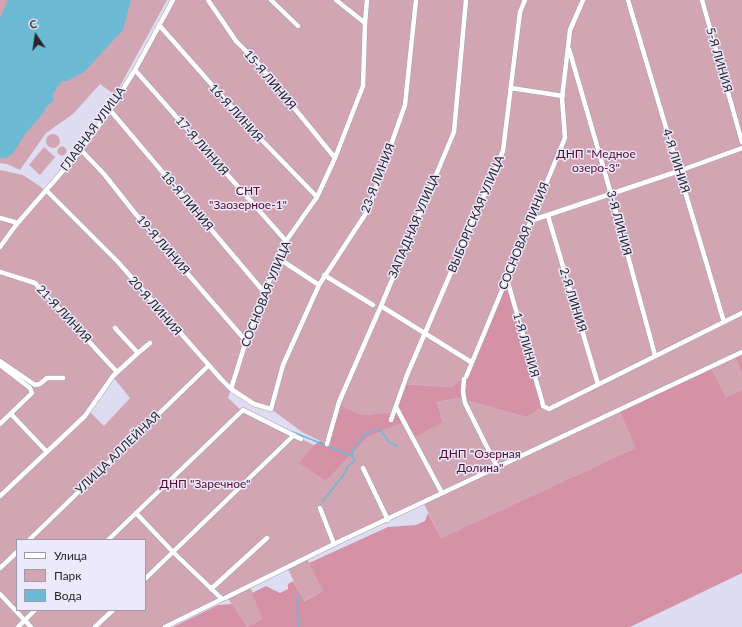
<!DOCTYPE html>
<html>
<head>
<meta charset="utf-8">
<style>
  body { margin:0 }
  #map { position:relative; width:742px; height:627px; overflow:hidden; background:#dedcf0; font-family:Lato,sans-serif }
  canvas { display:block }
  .legend { position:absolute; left:16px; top:539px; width:130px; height:72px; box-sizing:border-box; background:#ece9fd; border:1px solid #9d9baa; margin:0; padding:5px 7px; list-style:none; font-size:12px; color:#27262d }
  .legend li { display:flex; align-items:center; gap:8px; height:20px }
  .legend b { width:20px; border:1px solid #9d9baa }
  .north { position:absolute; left:16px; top:16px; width:40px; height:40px; -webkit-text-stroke:3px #ece9fd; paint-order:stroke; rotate:347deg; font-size:11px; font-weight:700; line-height:16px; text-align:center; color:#27262d }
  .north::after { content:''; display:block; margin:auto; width:14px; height:18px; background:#27262d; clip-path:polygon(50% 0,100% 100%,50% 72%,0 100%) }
</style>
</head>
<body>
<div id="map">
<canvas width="742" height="627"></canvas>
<ul class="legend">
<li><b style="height:5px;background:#fff"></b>Улица</li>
<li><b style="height:11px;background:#d1a5b1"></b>Парк</li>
<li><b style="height:11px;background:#6cbad4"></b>Вода</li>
</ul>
<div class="north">С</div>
</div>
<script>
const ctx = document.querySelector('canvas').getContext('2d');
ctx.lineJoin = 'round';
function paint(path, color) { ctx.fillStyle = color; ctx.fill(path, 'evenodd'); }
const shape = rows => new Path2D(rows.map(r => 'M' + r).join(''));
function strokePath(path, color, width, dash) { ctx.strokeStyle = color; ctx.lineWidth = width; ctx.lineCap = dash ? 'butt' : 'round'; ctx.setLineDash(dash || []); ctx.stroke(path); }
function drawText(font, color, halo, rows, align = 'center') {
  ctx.font = font + ' Lato,sans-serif'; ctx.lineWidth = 3; ctx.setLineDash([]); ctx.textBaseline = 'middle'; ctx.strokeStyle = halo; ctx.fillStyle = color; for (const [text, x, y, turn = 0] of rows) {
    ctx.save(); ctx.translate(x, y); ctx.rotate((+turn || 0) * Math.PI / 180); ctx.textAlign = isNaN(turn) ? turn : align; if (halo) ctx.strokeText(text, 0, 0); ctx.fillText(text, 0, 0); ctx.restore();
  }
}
const green = shape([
  [0,0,167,0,115,95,100,84,73,114,46,133,20,170,7,164,0,163],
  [173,0,742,0,742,352,734,356,742,373,742,390,726,397,711,367,619,409,635,448,441,538,423,502,307,558,323,591,303,601,287,567,250,586,262,619,247,627,227,597,165,627,0,627,0,170,23,175,41,187,45,192,110,110],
  [113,377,130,398,104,426,89,411],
  [466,377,526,417,458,398,437,402,443,421,405,422,368,437,326,481,300,463,314,445,241,410,228,398,231,389,254,404,271,409,302,432,327,444,356,413,366,415,394,412,405,384,451,387],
  [17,540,145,540,145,610,17,610],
  '46 141a7 7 0 1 1 14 0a7 7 0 1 1-14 0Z',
  '57.5 151a4.5 4.5 0 1 1 9 0a4.5 4.5 0 1 1-9 0Z',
  [44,147,55,157,40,175,29,165]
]);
const forest = shape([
  [507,279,543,406,526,417,458,398,437,402,443,422,413,438,405,422,368,437,326,481,299,463,314,445,320,441,327,444,338,405,356,413,366,415,394,412,404,384,451,387,465,377],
  [742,352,742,373,734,356],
  [711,367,726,397,742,390,742,573,630,627,173,627,218,605,232,604,247,627,262,619,252,593,266,586,280,593,288,589,288,584,293,581,304,601,323,591,309,563,388,527,416,525,425,521,428,513,441,538,635,448,619,409]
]);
const water = shape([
  [8,0,131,0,123,30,84,72,67,81,62,81,53,93,53,101,45,108,45,111,26,133,13,153,6,158,0,158,0,18]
]);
const stream = shape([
  [293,432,352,456],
  [322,502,345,473,348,466,355,461,352,456,353,450,356,448,362,436,369,432,380,430,390,443,397,446],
  [299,595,297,610,299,627]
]);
const minor = shape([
  [208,0,236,41,256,61,335,158],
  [271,0,298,26],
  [336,0,365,23],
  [628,0,724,322],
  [702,0,742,142],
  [159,25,251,129,317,197],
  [569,49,611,194,655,355],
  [135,70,286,241],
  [511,88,563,96],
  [110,110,264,292],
  [81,150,104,174,134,212,246,341],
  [47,191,118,262,221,379,231,389,254,404,271,409,283,365,319,285,368,210,405,105,416,0],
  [548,216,598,384],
  [0,218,18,223],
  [530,221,679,171,742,148],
  [0,247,16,225,81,150,110,110,135,70,173,0],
  [278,258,319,285],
  [0,272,35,283,117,372],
  [324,275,373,305],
  [507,279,542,401,543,406,549,409,742,313],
  [381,306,471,362],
  [115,328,138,353],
  [0,361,35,385,40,384,47,378,63,378],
  [0,365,30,388,32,393,0,424],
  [466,377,565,138,562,98,570,30,583,0],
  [464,379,463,392,465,403,497,467],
  [231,389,246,341,278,258,286,241,317,197,335,158,363,86,365,23,367,0],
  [396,407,442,493],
  [11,414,46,451],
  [391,420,407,375,503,151,520,12,525,0],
  [327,444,339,402,381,306,454,132,466,0],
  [363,468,388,520],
  [0,496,85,416,113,376,138,353,150,343],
  [320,508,334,544],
  [136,513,173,552,222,599,165,627],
  [29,540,208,366],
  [108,540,243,410,301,439],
  [0,568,17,552],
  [145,579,294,435],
  [211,589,267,538],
  [0,594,31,627],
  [225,598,334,544,742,352],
  [18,627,35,610],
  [95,627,113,610]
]);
const streetNames = [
  ["5-Я ЛИНИЯ",719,60,74],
  ["15-Я ЛИНИЯ",270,80,50],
  ["16-Я ЛИНИЯ",236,113,48],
  ["ГЛАВНАЯ УЛИЦА",93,129,-54],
  ["17-Я ЛИНИЯ",202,146,49],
  ["4-Я ЛИНИЯ",676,161,73],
  ["23-Я ЛИНИЯ",378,178,-69],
  ["18-Я ЛИНИЯ",187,201,50],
  ["ВЫБОРГСКАЯ УЛИЦА",476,214,-67],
  ["3-Я ЛИНИЯ",619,223,75],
  ["ЗАПАДНАЯ УЛИЦА",414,226,-67],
  ["СОСНОВАЯ ЛИНИЯ",524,236,-68],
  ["19-Я ЛИНИЯ",163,245,49],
  ["СОСНОВАЯ УЛИЦА",266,294,-68],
  ["2-Я ЛИНИЯ",573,300,73],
  ["20-Я ЛИНИЯ",155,306,49],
  ["21-Я ЛИНИЯ",64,314,47],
  ["1-Я ЛИНИЯ",526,345,74],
  ["УЛИЦА АЛЛЕЙНАЯ",118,453,-44]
];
const parkNames = [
  ["ДНП \"Медное",596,154],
  ["озеро-3\"",596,168],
  ["СНТ",248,191],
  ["\"Заозерное-1\"",248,205],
  ["ДНП \"Озерная",480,454],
  ["Долина\"",480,468],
  ["ДНП \"Заречное\"",205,484]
];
paint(green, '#d1a5b1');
paint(forest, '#d592a6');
paint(water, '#6cbad4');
strokePath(stream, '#6cbad4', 1.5);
strokePath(minor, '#a4a2b4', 5.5);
strokePath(minor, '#fff', 4.5);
drawText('12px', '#27262d', '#ece9fd', streetNames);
drawText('12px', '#58072d', '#ece9fd', parkNames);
</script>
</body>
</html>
